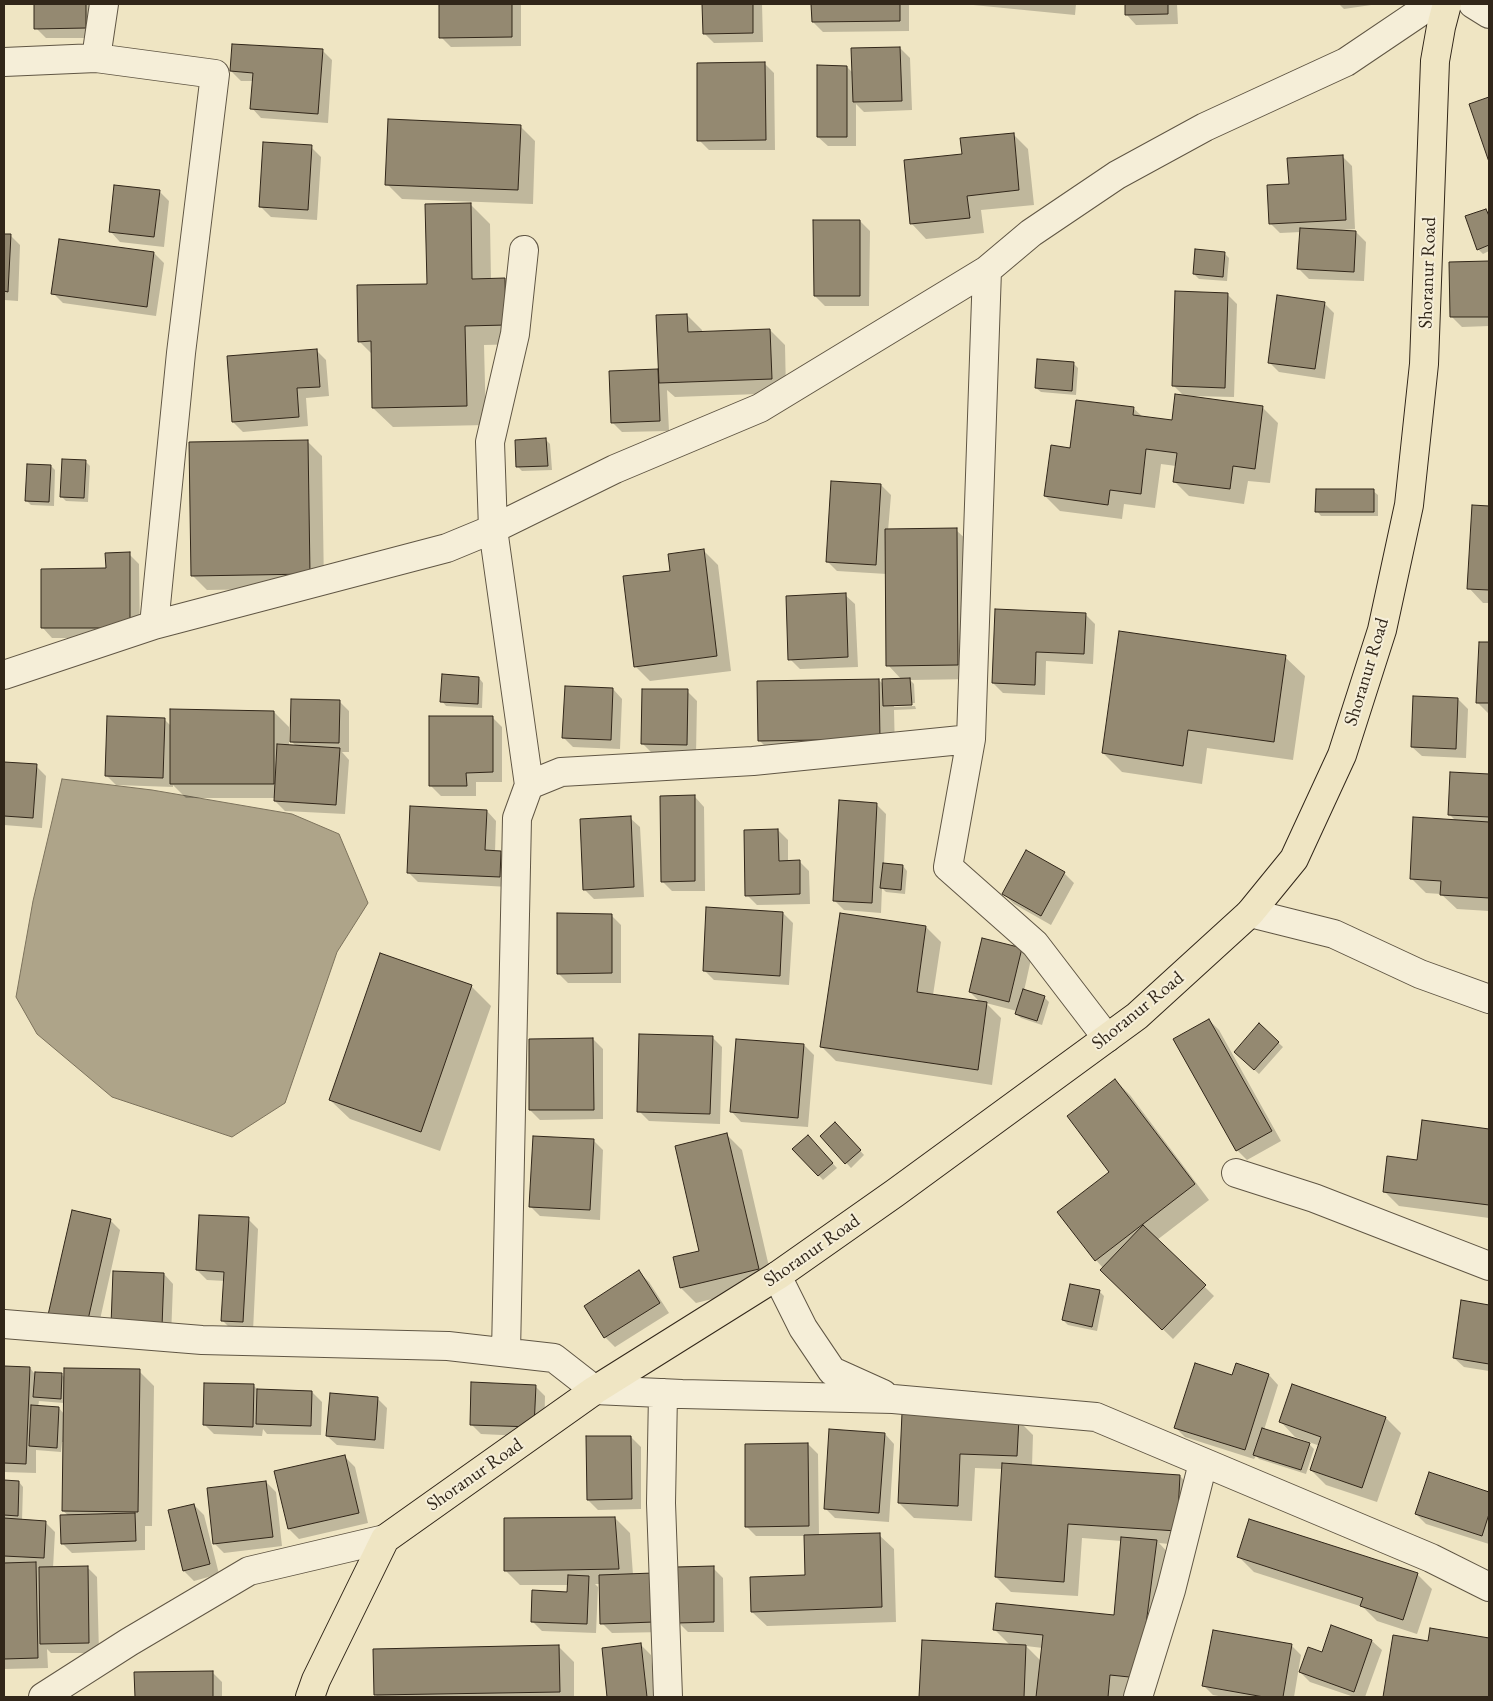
<!DOCTYPE html>
<html>
<head>
<meta charset="utf-8">
<style>
  body { margin:0 }
  #map { position:relative; width:1493px; height:1701px; overflow:hidden; background:#efe5c3; font-family:"EB Garamond",serif }
  canvas { display:block }
  .frame { position:absolute; inset:0; border:5px solid #312619; pointer-events:none }
</style>
</head>
<body>
<div id="map">
<canvas width="1493" height="1701"></canvas>
<div class="frame"></div>
</div>
<script>
const ctx = document.querySelector('canvas').getContext('2d');
ctx.lineJoin = 'round';
function paint(path, color) { ctx.fillStyle = color; ctx.fill(path, 'evenodd'); }
const shape = rows => new Path2D(rows.map(r => 'M' + r).join(''));
function strokePath(path, color, width, dash) { ctx.strokeStyle = color; ctx.lineWidth = width; ctx.lineCap = dash ? 'butt' : 'round'; ctx.setLineDash(dash || []); ctx.stroke(path); }
function drawText(font, color, halo, rows, align = 'center') {
  ctx.font = font + ' "EB Garamond",serif'; ctx.lineWidth = 4; ctx.setLineDash([]); ctx.textBaseline = 'middle'; ctx.strokeStyle = halo; ctx.fillStyle = color; for (const [text, x, y, turn = 0] of rows) {
    ctx.save(); ctx.translate(x, y); ctx.rotate((+turn || 0) * Math.PI / 180); ctx.textAlign = isNaN(turn) ? turn : align; if (halo) ctx.strokeText(text, 0, 0); ctx.fillText(text, 0, 0); ctx.restore();
  }
}
const water = shape([
  [62,779,152,790,292,814,339,834,368,903,337,952,285,1103,232,1137,112,1097,37,1034,16,997,33,901,62,779]
]);
const shadow = shape([
  [36,4,95,4,95,38,46,38,36,28],
  [440,4,521,4,521,46,451,47,441,37],
  [704,4,762,4,763,42,714,43,704,33],
  [813,4,909,4,909,31,823,32,813,22],
  [963,4,1076,4,1075,15],
  [1126,4,1177,4,1178,24,1136,25,1127,15],
  [1339,4,1378,4,1344,9],
  [900,48,910,58,912,110,864,112,856,104,856,146,828,146,818,137,847,67,853,73],
  [322,50,332,60,328,123,261,118,252,108,253,81,241,81,231,71],
  [764,63,774,73,775,150,709,150,699,140],
  [1489,98,1489,158,1471,105],
  [520,126,535,141,533,204,402,199,387,184],
  [1013,134,1028,149,1034,205,981,210,984,233,926,239,912,224,905,161,963,155],
  [311,147,321,157,317,220,271,217,261,207],
  [1342,156,1352,166,1355,229,1342,230,1342,232,1356,232,1366,242,1364,281,1309,279,1299,269,1301,232,1280,233,1270,223,1290,185],
  [159,191,169,201,164,247,120,242,111,232],
  [470,204,490,224,491,280,505,280,524,299,525,344,484,345,486,425,393,427,373,408,372,354,359,341,428,285],
  [1486,210,1489,213,1489,251,1483,254,1478,249],
  [860,221,870,231,869,306,825,306,815,296],
  [4,235,10,235,20,245,18,301,4,300],
  [154,253,164,263,156,316,63,303,53,293],
  [1224,253,1229,258,1227,281,1199,279,1194,274],
  [1489,262,1489,326,1462,327,1452,317,1450,263],
  [1227,294,1237,304,1234,397,1189,396,1189,397,1263,408,1278,423,1270,483,1248,481,1244,504,1189,496,1174,481,1176,466,1161,464,1155,508,1124,504,1122,519,1060,511,1045,496,1071,449,1133,408,1143,417,1173,422,1185,397,1173,385],
  [1324,303,1334,313,1325,379,1279,372,1269,362],
  [687,315,702,330,702,333,770,330,785,345,786,393,675,397,667,390,669,431,622,432,612,422,657,371,659,373],
  [316,350,326,360,329,396,306,398,308,426,243,432,233,422],
  [1073,363,1078,368,1076,395,1041,392,1036,388],
  [546,440,550,444,552,470,522,471,517,466],
  [307,441,322,456,324,588,207,590,192,575],
  [86,462,90,466,88,502,66,501,61,496],
  [51,466,55,470,54,506,31,505,26,500],
  [881,485,891,495,888,531,956,530,971,544,973,679,910,680,914,684,915,703,894,704,894,707,915,706,916,709,894,710,895,753,774,755,759,740,879,680,884,685,902,680,888,665,887,574,837,571,827,561],
  [1373,491,1378,495,1378,516,1321,516,1317,511],
  [1473,506,1489,507,1489,603,1483,603,1469,588],
  [703,550,718,565,731,671,650,681,636,667,672,572],
  [129,554,139,564,140,638,52,638,43,628,107,569],
  [845,595,855,604,858,667,800,669,790,659],
  [1085,614,1095,624,1093,664,1046,661,1045,695,1003,693,993,683],
  [1480,643,1489,643,1489,714,1477,702],
  [1285,657,1305,676,1293,760,1207,748,1202,784,1122,772,1103,753],
  [479,678,483,683,482,708,446,706,442,701],
  [613,689,622,699,620,749,573,747,563,737],
  [687,691,697,701,696,754,653,754,643,744],
  [1458,699,1468,709,1466,758,1422,756,1412,747],
  [339,701,349,711,349,752,342,752,349,760,345,814,285,811,275,801,276,798,186,798,173,785,173,787,116,785,106,775,164,719,171,726,274,712,289,727,289,746,297,747,291,741],
  [492,717,502,727,502,782,476,782,476,796,441,796,431,786],
  [4,763,36,766,46,776,42,828,4,825],
  [1451,773,1489,775,1489,911,1457,909,1441,894,1426,893,1411,878,1456,821,1449,814],
  [695,797,704,807,705,891,672,891,662,881],
  [876,804,886,814,884,864,903,866,907,871,905,894,886,892,882,888,881,913,844,910,834,900],
  [487,811,496,821,495,852,500,853,510,862,509,887,418,882,408,872],
  [630,818,640,827,644,897,594,899,584,889],
  [778,830,788,840,788,862,799,861,809,871,810,904,757,905,747,895],
  [1064,873,1074,883,1051,925,1014,904,1004,894],
  [783,913,793,923,789,985,714,980,704,970],
  [611,915,621,925,621,983,568,983,558,973],
  [926,927,941,942,933,995,981,1003,970,992,1022,949,1031,959,1024,991,1044,997,1049,1002,1042,1025,1021,1018,1016,1014,1017,1011,986,1003,1001,1018,992,1085,836,1061,821,1046],
  [471,986,491,1006,440,1151,350,1119,330,1100],
  [1209,1020,1219,1030,1281,1141,1247,1160,1237,1150],
  [1259,1025,1283,1047,1259,1074,1235,1052],
  [712,1037,722,1047,720,1124,649,1121,639,1111],
  [593,1039,603,1049,603,1119,540,1120,530,1110],
  [737,1040,804,1045,814,1055,808,1127,741,1122,732,1112],
  [1115,1080,1130,1095,1209,1200,1157,1240,1214,1296,1173,1339,1102,1270,1103,1268,1096,1260,1110,1172],
  [1423,1122,1489,1130,1489,1218,1399,1206,1384,1191,1418,1161],
  [835,1123,864,1155,851,1168,821,1136],
  [727,1135,742,1150,773,1284,696,1303,681,1288,701,1252],
  [808,1137,837,1168,823,1180,794,1149],
  [593,1140,603,1150,600,1220,540,1216,530,1206],
  [248,1219,258,1229,253,1331,233,1331,223,1321,225,1281,207,1280,197,1270],
  [110,1220,120,1230,97,1333,59,1324],
  [639,1272,649,1282,669,1313,615,1347,605,1337],
  [164,1274,173,1284,171,1337,122,1335],
  [1099,1291,1104,1296,1097,1331,1068,1325,1063,1320],
  [1462,1302,1489,1306,1489,1371,1464,1367,1454,1358],
  [4,1367,30,1368,34,1373,62,1375,65,1378,139,1371,154,1386,152,1526,145,1526,145,1550,72,1553,62,1543,69,1516,63,1511,64,1442,62,1442,61,1452,36,1450,36,1473,4,1472],
  [39,1401,64,1403,64,1414,59,1408,38,1407],
  [1269,1375,1278,1385,1264,1430,1308,1443,1314,1449,1306,1474,1259,1459,1256,1456,1254,1459,1185,1437,1175,1427,1233,1377],
  [254,1386,259,1391,312,1392,322,1402,321,1435,267,1434,263,1429,262,1436,214,1434,204,1424],
  [535,1386,545,1396,544,1437,481,1434,471,1424],
  [1293,1386,1386,1418,1401,1433,1377,1502,1326,1485,1311,1470,1320,1446,1295,1437,1281,1422],
  [377,1398,387,1408,384,1449,337,1445,327,1436],
  [903,1414,1018,1420,1033,1435,1032,1466,1180,1476,1194,1491,1191,1546,1159,1543,1172,1557,1153,1692,1125,1689,1124,1697,920,1697,923,1641,1010,1645,994,1629,1115,1617,1122,1541,1082,1538,1078,1596,1011,1592,996,1577,1003,1469,975,1468,972,1521,914,1518,899,1503],
  [1026,1646,1043,1648,1041,1661],
  [885,1434,894,1444,889,1522,835,1518,825,1508],
  [631,1437,641,1447,641,1509,598,1510,588,1500],
  [808,1444,818,1454,819,1536,879,1535,894,1549,896,1622,767,1626,752,1612,806,1576,805,1536,756,1536,746,1526],
  [345,1457,355,1467,368,1523,299,1539,289,1529,276,1472],
  [1429,1473,1489,1493,1489,1544,1426,1524,1416,1514],
  [4,1482,19,1482,23,1487,22,1521,45,1522,55,1532,53,1568,87,1567,97,1577,99,1653,51,1653,47,1649,48,1668,4,1669],
  [266,1482,276,1492,282,1546,224,1553,214,1543],
  [194,1505,204,1515,219,1574,194,1581,184,1571,169,1511],
  [615,1518,630,1533,633,1575,664,1632,612,1633,602,1623,601,1584,595,1584,598,1587,596,1633,542,1631,532,1621,569,1593,569,1585,520,1585,506,1571],
  [1239,1557,1417,1574,1432,1589,1417,1634,1377,1621,1363,1607,1254,1572],
  [713,1568,723,1578,724,1632,688,1632,678,1622],
  [1431,1630,1489,1639,1489,1697,1384,1697,1394,1637,1429,1642],
  [1372,1641,1382,1650,1365,1697,1354,1697,1310,1682,1300,1672],
  [641,1645,651,1655,655,1697,608,1697,603,1649],
  [1291,1645,1301,1655,1294,1697,1224,1697,1213,1695,1203,1685],
  [559,1647,574,1662,574,1697,378,1697,375,1694],
  [212,1672,222,1682,222,1697,136,1697,136,1673]
]);
const building = shape([
  [34,4,86,4,86,28,34,29,34,4],
  [439,4,512,4,512,37,439,38,439,4],
  [702,4,753,4,753,33,703,34,702,4],
  [811,4,900,4,900,21,812,22,811,4],
  [1125,4,1168,4,1168,14,1125,15,1125,4],
  [232,44,323,49,318,114,250,109,253,73,230,71,232,44],
  [900,47,902,101,853,102,851,48,900,47],
  [765,62,766,140,697,141,697,63,765,62],
  [817,65,847,66,847,137,817,137,817,65],
  [1489,97,1489,162,1469,104,1489,97],
  [388,119,521,125,518,190,385,185,388,119],
  [1014,133,1019,190,967,196,970,218,910,224,904,160,962,154,960,138,1014,133],
  [263,142,312,145,308,210,259,207,263,142],
  [1343,155,1346,220,1269,224,1267,185,1289,184,1287,158,1343,155],
  [114,185,160,190,154,237,109,232,114,185],
  [471,203,472,279,505,278,506,325,465,326,467,406,372,408,371,341,358,342,357,285,427,284,425,204,471,203],
  [1486,209,1489,216,1489,245,1477,250,1465,216,1486,209],
  [813,220,860,220,860,296,814,296,813,220],
  [1300,228,1356,231,1354,272,1297,269,1300,228],
  [4,234,11,234,8,292,4,291,4,234],
  [59,239,154,252,147,307,51,294,59,239],
  [1195,249,1225,252,1223,277,1193,274,1195,249],
  [1489,261,1489,317,1450,317,1449,262,1489,261],
  [1175,291,1228,293,1225,388,1172,386,1175,291],
  [1277,295,1325,302,1315,369,1268,363,1277,295],
  [687,314,688,332,770,329,772,379,659,383,656,315,687,314],
  [317,349,320,387,297,388,299,417,232,422,227,356,317,349],
  [1037,359,1074,362,1072,391,1035,388,1037,359],
  [658,369,660,421,611,423,609,371,658,369],
  [1175,394,1263,406,1255,469,1233,466,1230,489,1173,482,1177,453,1146,449,1141,494,1110,490,1108,505,1044,496,1051,445,1070,448,1076,400,1134,407,1133,415,1172,420,1175,394],
  [546,438,548,466,516,467,515,440,546,438],
  [308,440,310,574,191,576,189,442,308,440],
  [62,459,86,460,84,498,60,497,62,459],
  [27,464,51,465,49,502,25,501,27,464],
  [831,481,881,484,876,565,826,562,831,481],
  [1316,489,1374,489,1374,512,1315,512,1316,489],
  [1472,505,1489,506,1489,590,1467,589,1472,505],
  [957,528,958,665,886,666,885,529,957,528],
  [704,549,717,656,634,667,623,576,670,571,668,554,704,549],
  [130,552,130,628,41,628,41,569,106,568,105,553,130,552],
  [846,593,848,657,788,660,786,596,846,593],
  [995,609,1086,613,1084,654,1036,652,1035,685,992,683,995,609],
  [1119,631,1286,655,1274,742,1188,730,1183,766,1102,753,1119,631],
  [1479,642,1489,642,1489,703,1476,703,1479,642],
  [442,674,479,677,478,704,440,702,442,674],
  [910,678,912,705,883,706,882,679,910,678],
  [879,679,880,739,758,741,757,681,879,679],
  [565,686,613,688,611,740,562,738,565,686],
  [642,689,688,689,687,745,641,744,642,689],
  [1413,696,1458,698,1456,749,1411,747,1413,696],
  [291,699,340,700,339,743,290,742,291,699],
  [170,709,274,711,274,784,170,784,170,709],
  [107,716,165,718,163,778,105,776,107,716],
  [429,716,493,716,493,772,466,773,467,786,429,786,429,716],
  [277,744,340,748,336,805,274,801,277,744],
  [4,762,37,764,33,818,4,816,4,762],
  [1450,772,1489,774,1489,817,1448,815,1450,772],
  [695,795,695,881,661,882,660,796,695,795],
  [839,800,877,803,872,903,833,901,839,800],
  [410,806,487,810,485,850,501,851,500,877,407,873,410,806],
  [631,816,634,887,583,890,580,819,631,816],
  [1413,817,1489,822,1489,898,1440,895,1441,881,1410,879,1413,817],
  [778,829,779,861,800,860,800,894,745,896,744,830,778,829],
  [1026,850,1065,872,1041,916,1002,894,1026,850],
  [883,863,903,865,901,890,880,888,883,863],
  [706,907,783,912,780,976,703,971,706,907],
  [557,913,612,914,612,973,557,974,557,913],
  [840,913,926,926,917,992,987,1002,978,1070,820,1047,840,913],
  [982,938,1022,948,1009,1002,969,992,982,938],
  [380,953,472,985,421,1132,329,1100,380,953],
  [1023,989,1045,996,1037,1021,1015,1014,1023,989],
  [1209,1019,1272,1131,1236,1151,1173,1039,1209,1019],
  [1259,1023,1279,1042,1254,1070,1234,1052,1259,1023],
  [639,1034,713,1036,710,1114,637,1112,639,1034],
  [593,1038,594,1110,529,1110,529,1039,593,1038],
  [736,1039,804,1044,798,1118,730,1112,736,1039],
  [1115,1079,1195,1184,1095,1261,1057,1212,1109,1172,1067,1116,1115,1079],
  [1422,1120,1489,1129,1489,1205,1383,1192,1387,1156,1417,1160,1422,1120],
  [835,1122,861,1150,845,1164,820,1136,835,1122],
  [727,1133,759,1269,680,1288,673,1257,699,1251,675,1146,727,1133],
  [808,1135,833,1163,818,1176,792,1149,808,1135],
  [533,1136,594,1139,590,1210,529,1207,533,1136],
  [72,1210,111,1219,87,1324,48,1315,72,1210],
  [199,1215,249,1217,243,1322,221,1321,224,1272,196,1270,199,1215],
  [1143,1225,1206,1285,1162,1330,1100,1270,1143,1225],
  [639,1270,660,1303,604,1338,584,1306,639,1270],
  [113,1271,164,1273,162,1327,111,1325,113,1271],
  [1070,1284,1100,1290,1092,1327,1062,1320,1070,1284],
  [1461,1300,1489,1305,1489,1364,1453,1358,1461,1300],
  [1195,1363,1232,1375,1236,1363,1269,1374,1245,1450,1174,1428,1195,1363],
  [4,1366,30,1367,26,1464,4,1463,4,1366],
  [64,1368,140,1369,138,1512,62,1511,64,1368],
  [35,1372,62,1373,61,1399,33,1397,35,1372],
  [471,1382,536,1385,534,1427,470,1425,471,1382],
  [204,1383,254,1384,253,1427,203,1425,204,1383],
  [1292,1384,1386,1417,1362,1488,1310,1470,1321,1437,1279,1422,1292,1384],
  [257,1389,312,1391,311,1426,256,1424,257,1389],
  [330,1393,378,1397,375,1440,326,1436,330,1393],
  [31,1405,59,1407,57,1448,29,1446,31,1405],
  [902,1413,1019,1418,1017,1456,960,1454,958,1506,898,1503,902,1413],
  [1262,1428,1310,1443,1301,1470,1253,1455,1262,1428],
  [829,1429,885,1433,879,1513,824,1509,829,1429],
  [586,1436,631,1436,632,1499,587,1500,586,1436],
  [808,1443,809,1526,745,1527,745,1444,808,1443],
  [345,1455,359,1513,288,1529,274,1471,345,1455],
  [1002,1463,1180,1475,1177,1531,1068,1524,1064,1582,995,1577,1002,1463],
  [1429,1472,1489,1492,1489,1514,1482,1536,1415,1514,1429,1472],
  [4,1480,19,1481,18,1516,4,1515,4,1480],
  [266,1481,273,1537,213,1544,207,1488,266,1481],
  [194,1504,210,1564,183,1571,168,1510,194,1504],
  [135,1513,136,1541,61,1544,60,1515,135,1513],
  [615,1517,619,1569,504,1571,504,1518,615,1517],
  [4,1518,46,1521,44,1558,4,1556,4,1518],
  [1249,1519,1418,1573,1403,1620,1360,1606,1363,1598,1237,1557,1249,1519],
  [880,1533,882,1607,751,1612,750,1577,805,1575,804,1535,880,1533],
  [1121,1537,1157,1540,1139,1678,1110,1675,1108,1697,1036,1697,1043,1635,993,1630,996,1603,1114,1615,1121,1537],
  [36,1562,38,1658,4,1659,4,1563,36,1562],
  [88,1566,89,1643,40,1644,39,1567,88,1566],
  [714,1566,714,1622,676,1623,676,1567,714,1566],
  [653,1573,654,1622,600,1624,599,1575,653,1573],
  [568,1575,589,1576,587,1624,531,1622,532,1590,567,1592,568,1575],
  [1331,1625,1372,1640,1354,1692,1299,1672,1308,1647,1322,1652,1331,1625],
  [1430,1628,1489,1638,1489,1697,1383,1697,1393,1635,1428,1641,1430,1628],
  [1213,1630,1292,1644,1283,1697,1264,1697,1202,1686,1213,1630],
  [922,1640,1026,1645,1024,1697,919,1697,922,1640],
  [641,1643,647,1697,607,1697,602,1648,641,1643],
  [559,1645,560,1692,374,1695,373,1649,559,1645],
  [213,1671,213,1697,135,1697,134,1672,213,1671]
]);
const minor = shape([
  [104,4,96,58,215,74,181,353,154,625],
  [1473,4,1489,14],
  [4,62,96,58],
  [524,250,515,334,490,442,493,529,529,785],
  [4,675,154,625,447,548,493,529,615,469,760,408,987,270,1031,233,1117,175,1205,127,1346,62,1432,4],
  [971,739,948,867,1035,944,1107,1038],
  [1250,913,1334,934,1420,974,1489,999],
  [1236,1173,1314,1198,1489,1266],
  [777,1276,803,1328,832,1371,883,1394],
  [4,1324,202,1340,448,1346,554,1358,595,1390,682,1394,893,1399,1096,1417,1431,1558,1489,1587],
  [506,1352,517,818,529,785,561,772,753,761,971,739,987,270],
  [663,1393,661,1503,668,1697],
  [43,1697,129,1642,249,1571,385,1539],
  [1138,1697,1171,1590,1203,1463]
]);
const major = shape([
  [310,1697,316,1680,385,1539,595,1390,777,1276,895,1193,1137,1016,1250,913,1294,859,1342,755,1382,630,1409,505,1424,364,1435,61,1441,27,1447,4]
]);
const streetNames = [
  ["Shoranur Road",1428,273,-88],
  ["Shoranur Road",1367,672,-73],
  ["Shoranur Road",1138,1011,-39],
  ["Shoranur Road",812,1251,-35],
  ["Shoranur Road",475,1475,-35]
];
paint(water, '#aea489');
strokePath(water, '#7c725c', 1);
paint(shadow, '#0003');
paint(building, '#948971');
strokePath(building, '#312619', 1);
strokePath(minor, '#605644', 30);
strokePath(major, '#312619', 30);
strokePath(minor, '#f5eed8', 28);
strokePath(major, '#efe5c3', 28);
drawText('19px', '#312619', '#f5eed8', streetNames);
</script>
</body>
</html>
